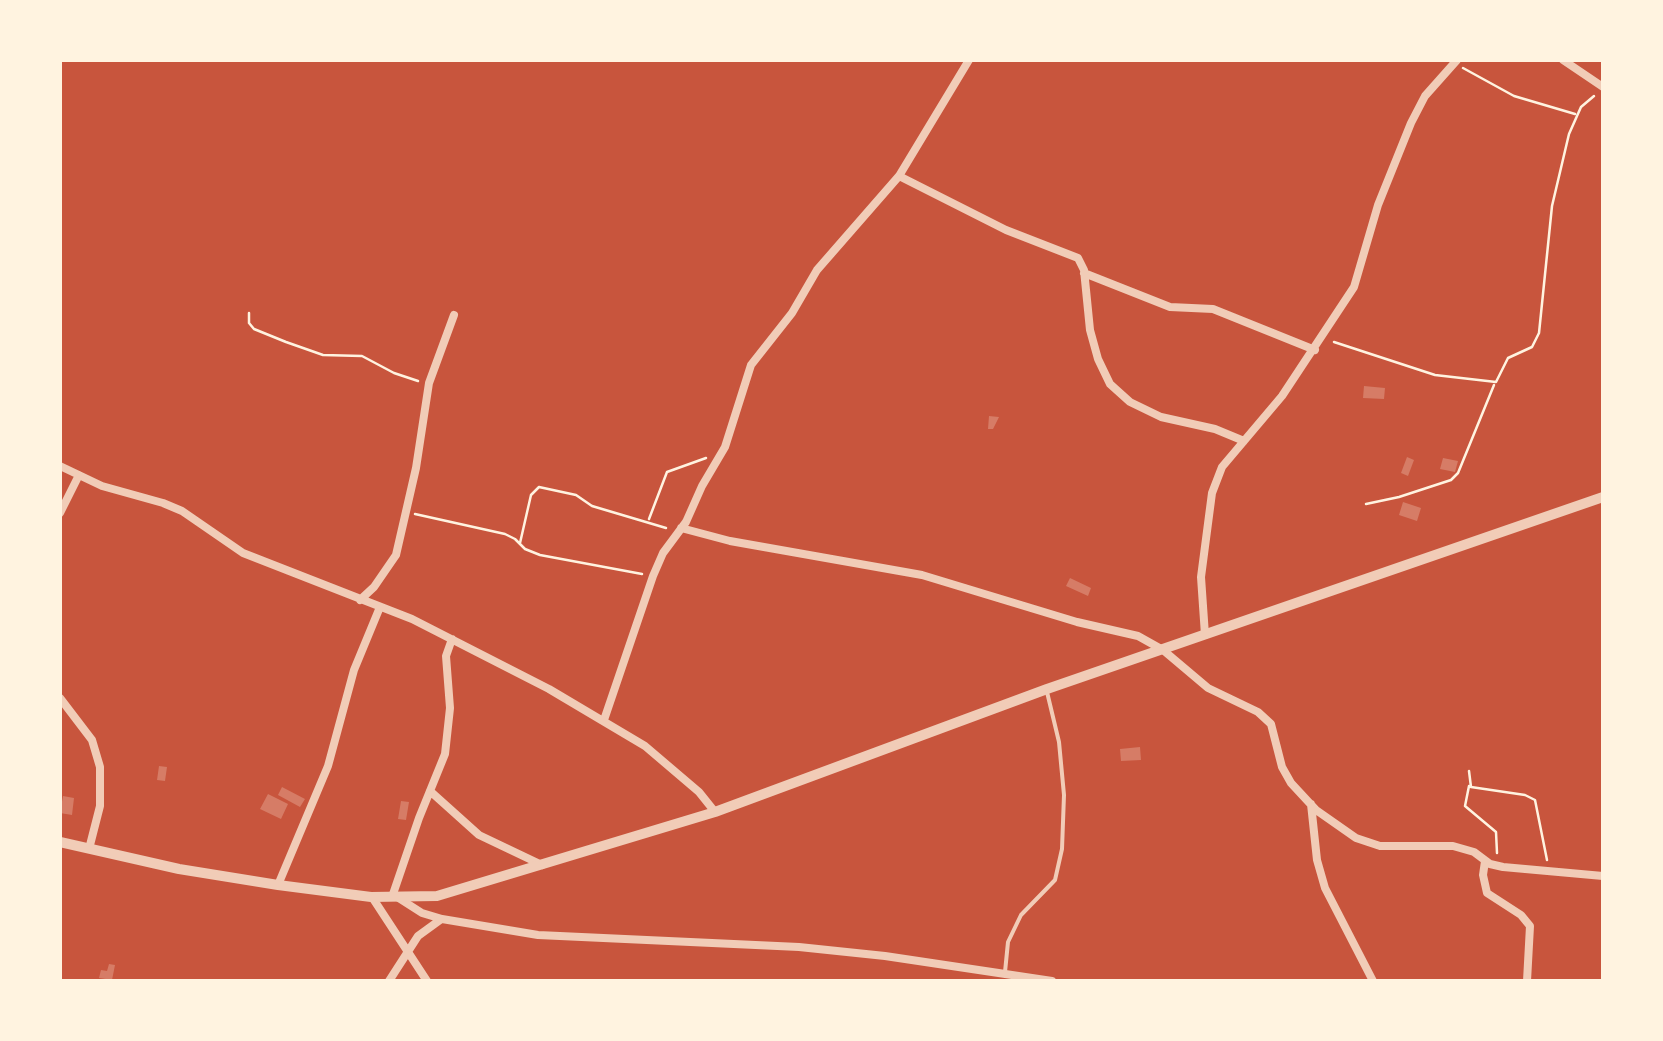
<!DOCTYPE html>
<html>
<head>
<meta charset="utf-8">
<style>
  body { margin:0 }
  #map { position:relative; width:1663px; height:1041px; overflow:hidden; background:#c8553d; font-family:"PT Sans",sans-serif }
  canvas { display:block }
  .frame { position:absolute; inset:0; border:62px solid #fff3e0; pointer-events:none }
</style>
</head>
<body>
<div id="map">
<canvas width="1663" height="1041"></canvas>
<div class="frame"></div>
</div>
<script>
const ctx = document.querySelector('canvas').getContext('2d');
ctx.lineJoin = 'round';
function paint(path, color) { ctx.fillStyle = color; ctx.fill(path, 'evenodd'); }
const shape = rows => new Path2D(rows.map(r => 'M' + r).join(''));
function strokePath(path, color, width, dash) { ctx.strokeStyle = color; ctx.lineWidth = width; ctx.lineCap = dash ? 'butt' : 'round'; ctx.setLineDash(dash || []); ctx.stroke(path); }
const building = shape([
  [1364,386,1385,388,1384,399,1363,398],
  [989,416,999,417,993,429,988,429],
  [1407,457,1414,460,1408,476,1401,473],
  [1443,458,1458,461,1455,472,1440,469],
  [1403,502,1421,508,1417,521,1399,515],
  [1070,578,1091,588,1088,596,1066,586],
  [1140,747,1141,760,1121,761,1120,749],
  [159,766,167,767,165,781,157,780],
  [282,787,305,799,300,807,278,795],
  [268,794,288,804,281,819,260,809],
  [63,796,74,798,72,815,60,813],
  [401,801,409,802,406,820,398,819],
  [109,964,115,965,112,980,99,978,101,970,107,971]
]);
const path = shape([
  [1463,68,1514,96,1575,114],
  [249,313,249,323,254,329,286,342,323,355,362,356,394,373,418,381],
  [1334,342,1435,375,1496,382,1508,358,1532,347,1539,333,1552,206,1569,134,1581,107,1594,96],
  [1366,504,1399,497,1451,480,1458,473,1494,385],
  [415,514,505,534,515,539,525,549,540,555,642,574],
  [649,519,667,472,706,458],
  [520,543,531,495,539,487,576,495,592,506,666,528],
  [1469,771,1471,787,1525,795,1535,800,1547,860],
  [1469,786,1465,806,1496,832,1497,853]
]);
const service = shape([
  [1005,972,1008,942,1021,915,1055,880,1062,849,1064,795,1059,742,1047,692]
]);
const minor = shape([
  [1563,60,1603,87],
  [899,176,1006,230,1078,258,1084,270,1090,330,1098,359,1110,384,1130,402,1161,417,1215,429,1244,441],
  [1084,273,1170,307,1213,309,1315,350],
  [60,466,102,486,163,503,182,511,243,553,412,619,549,689,645,746,699,792,715,812],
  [60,513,79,475],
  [681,528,730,541,922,575,1077,622,1138,636,1163,650,1208,688,1258,712,1271,724,1282,767,1291,783,1316,810,1356,838,1380,846,1453,846,1474,852,1490,864,1503,867,1603,876],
  [360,600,374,587,396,555,416,468,429,383,454,315],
  [1205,635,1201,577,1212,493,1222,467,1282,396,1354,287,1378,205,1411,123,1425,96,1457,60],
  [60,698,92,740,100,767,100,806,89,849],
  [604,720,653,576,663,553,686,522,702,486,725,447,751,365,792,313,817,270,899,176,969,60],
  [430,791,479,835,542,865],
  [1311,804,1317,860,1325,888,1373,981],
  [1485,861,1483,875,1487,893,1521,915,1530,926,1527,981],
  [278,885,328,766,354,670,380,607],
  [372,897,427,981],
  [392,897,419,818,445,754,450,708,446,656,452,639],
  [397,897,422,913,442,919,538,935,799,947,885,956,1052,981],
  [389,981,418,936,440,920]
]);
const tertiary = shape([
  [60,842,179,869,278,885,371,897,437,896,715,812,1047,689,1603,497]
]);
paint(building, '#d67c66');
strokePath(path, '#fff3e0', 2.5);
strokePath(service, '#f1ccb7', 4);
strokePath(minor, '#f1ccb7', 8);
strokePath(tertiary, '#f1ccb7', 10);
</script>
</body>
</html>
